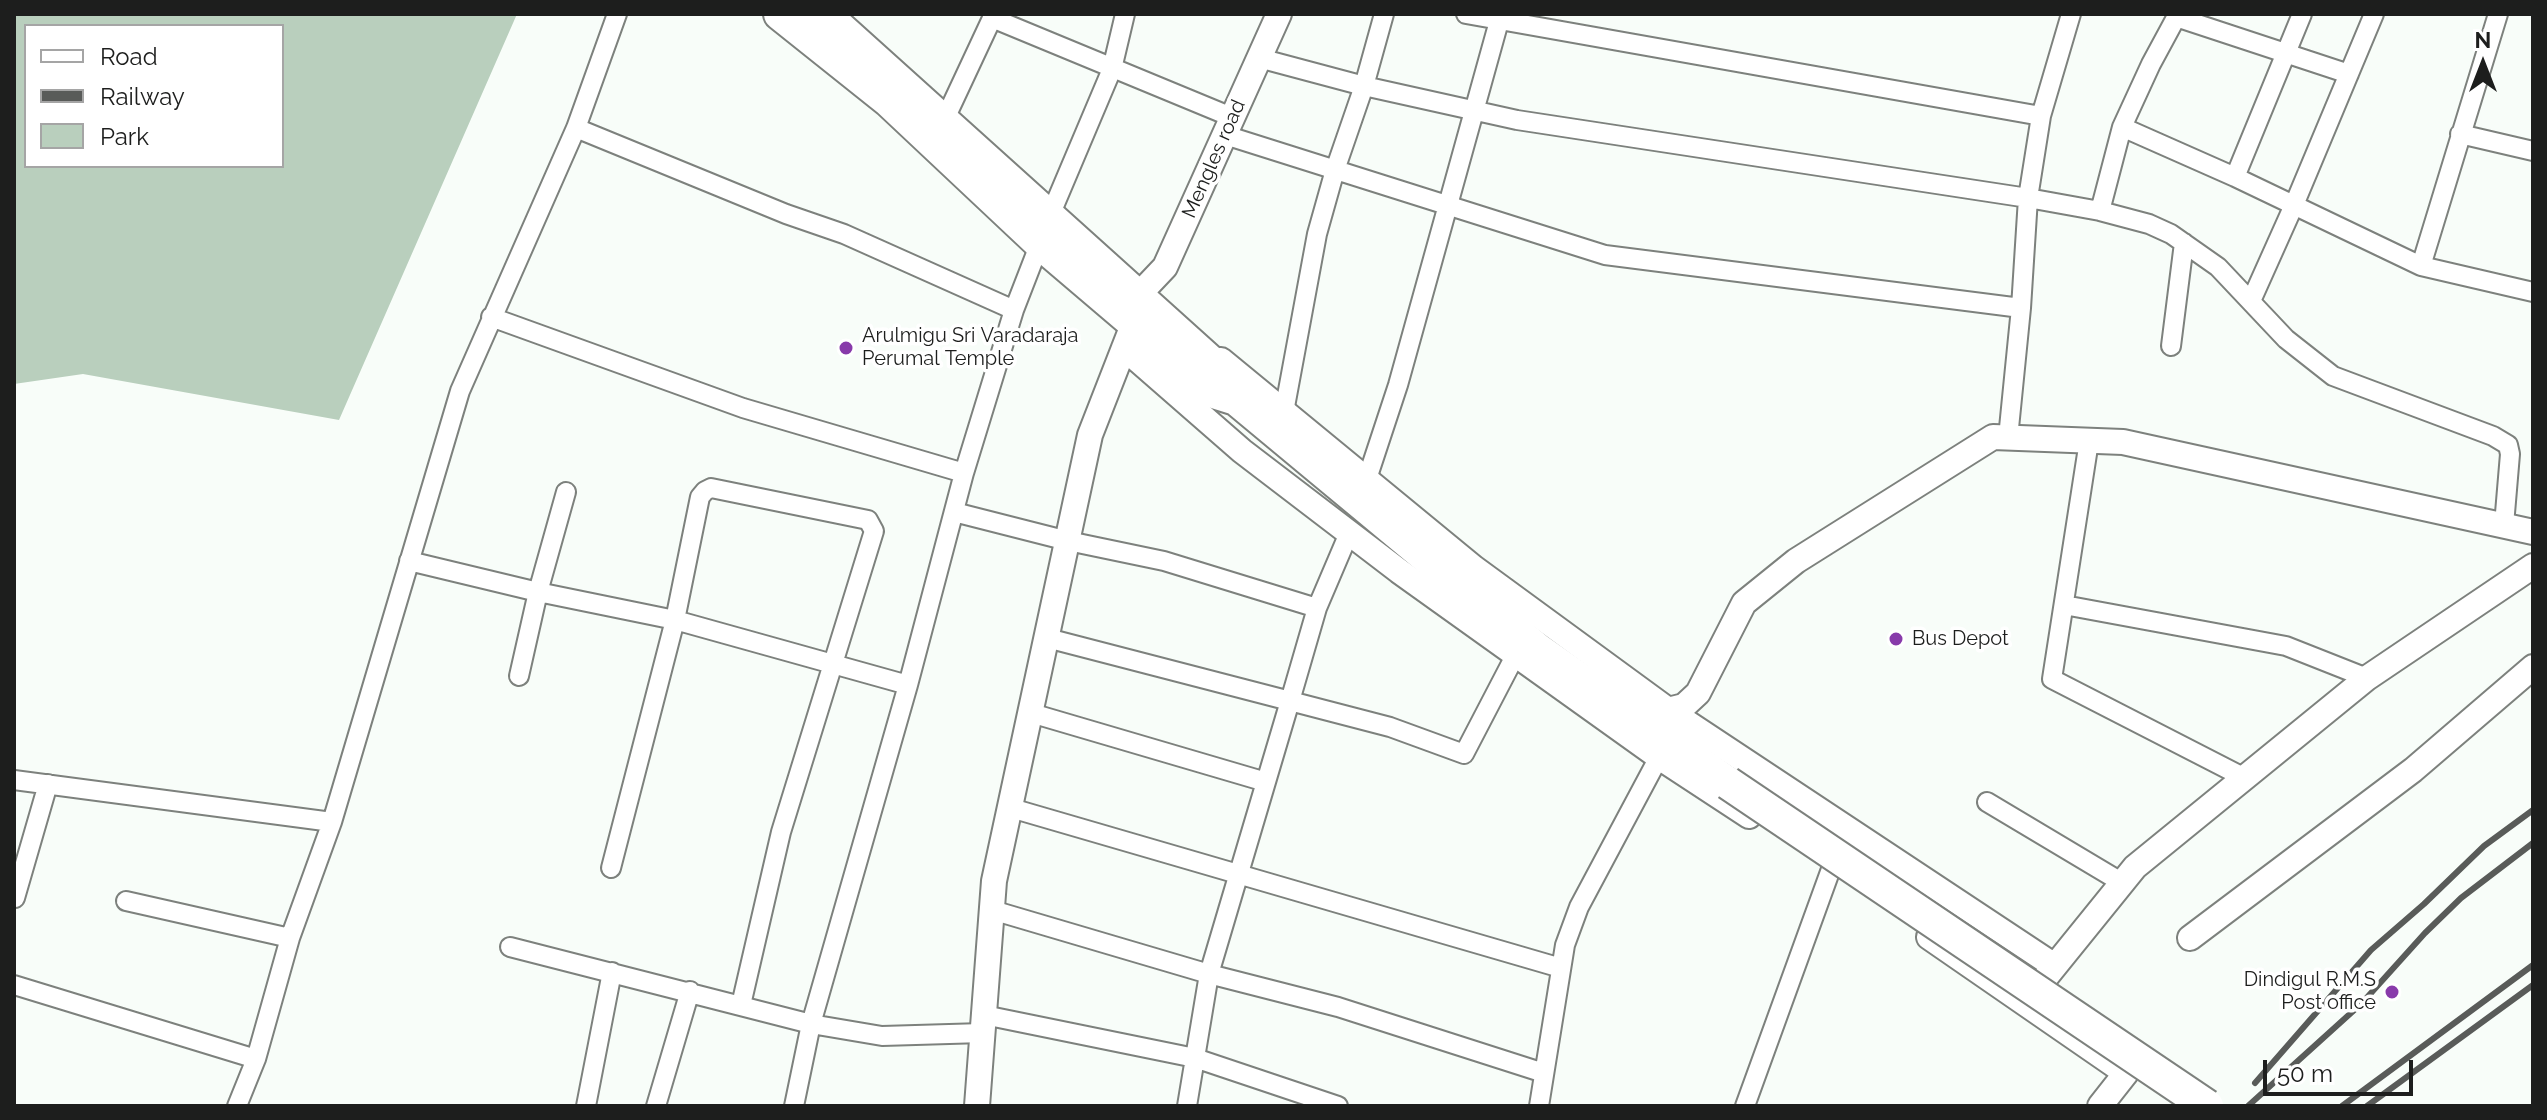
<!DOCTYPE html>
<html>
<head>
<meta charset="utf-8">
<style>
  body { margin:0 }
  #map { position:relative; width:2547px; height:1120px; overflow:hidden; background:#f8fdf9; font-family:Raleway,sans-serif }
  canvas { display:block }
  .frame { position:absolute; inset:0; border:16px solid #1d1e1d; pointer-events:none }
  .legend { position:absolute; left:24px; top:24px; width:260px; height:144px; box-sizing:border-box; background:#fff; border:2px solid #a5a5a5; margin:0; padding:10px 14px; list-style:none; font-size:24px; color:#1d1e1d }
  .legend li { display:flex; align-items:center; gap:16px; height:40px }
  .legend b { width:40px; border:2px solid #a5a5a5 }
  .north { position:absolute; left:2443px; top:24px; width:80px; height:80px; -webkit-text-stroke:6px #fff; paint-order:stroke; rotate:0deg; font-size:22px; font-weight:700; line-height:32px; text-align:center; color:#1d1e1d }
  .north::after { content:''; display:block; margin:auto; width:28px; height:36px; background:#1d1e1d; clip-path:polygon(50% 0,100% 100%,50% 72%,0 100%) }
  .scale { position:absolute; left:2263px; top:1060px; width:150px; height:36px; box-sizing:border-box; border:4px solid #1d1e1d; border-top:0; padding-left:10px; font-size:24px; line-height:28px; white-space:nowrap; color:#1d1e1d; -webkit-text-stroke:6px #fff; paint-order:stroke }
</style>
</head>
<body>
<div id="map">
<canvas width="2547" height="1120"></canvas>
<div class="frame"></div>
<ul class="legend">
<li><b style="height:10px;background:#fff"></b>Road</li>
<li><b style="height:10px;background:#595b59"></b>Railway</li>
<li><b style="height:22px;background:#b9cfbd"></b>Park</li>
</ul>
<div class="north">N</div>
<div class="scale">50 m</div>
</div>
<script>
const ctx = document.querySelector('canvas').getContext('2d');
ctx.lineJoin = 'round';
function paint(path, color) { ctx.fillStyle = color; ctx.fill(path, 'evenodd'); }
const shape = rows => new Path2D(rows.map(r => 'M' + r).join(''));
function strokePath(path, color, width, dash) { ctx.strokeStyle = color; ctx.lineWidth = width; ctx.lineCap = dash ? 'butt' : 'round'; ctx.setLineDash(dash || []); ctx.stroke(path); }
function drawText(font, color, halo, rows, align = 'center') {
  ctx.font = font + ' Raleway,sans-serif'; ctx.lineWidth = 7; ctx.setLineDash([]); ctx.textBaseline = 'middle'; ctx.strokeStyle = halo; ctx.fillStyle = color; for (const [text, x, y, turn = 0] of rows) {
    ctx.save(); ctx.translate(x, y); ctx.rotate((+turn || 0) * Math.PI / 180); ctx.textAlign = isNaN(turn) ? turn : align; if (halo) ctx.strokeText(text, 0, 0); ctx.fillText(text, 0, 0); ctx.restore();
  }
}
const green = shape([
  [14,14,517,14,339,420,83,374,14,384],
  [26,26,282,26,282,166,26,166]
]);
const street = shape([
  [1384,14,1364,86,1517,120,2028,198,2021,308,2008,438],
  [1466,14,2041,116],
  [2071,14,2041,116,2028,198,2100,211,2122,127,2151,64,2178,14],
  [2498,14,2421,266,2533,292],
  [2176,17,2349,74],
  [992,18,1234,118],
  [1259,58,1364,86,1335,170,1317,234,1284,412],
  [944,121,994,14],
  [2122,127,2235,177,2421,266],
  [576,128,786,214,844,234,1014,310],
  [2460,134,2533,151],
  [1225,135,1605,255,2021,308],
  [2235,177,2302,14],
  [2100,211,2149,224,2171,234,2218,267,2286,339,2333,376,2493,436,2508,445,2510,454,2504,525],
  [1049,218,1112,69,1125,14],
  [2251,301,2294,205,2374,14],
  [491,317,743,408,964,473],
  [2171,346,2184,243],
  [2089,441,2052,679,2243,777],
  [1367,479,1398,385,1501,14],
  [954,512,1068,541,1164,561,1317,608],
  [409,561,538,592,675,620,908,685],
  [2064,605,2286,646,2367,678],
  [1047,638,1290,701,1317,608,1349,533],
  [1515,656,1464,754,1390,727,1290,701,1209,974,1338,1007,1544,1073],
  [519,676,538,592,566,492],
  [1031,713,1266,782],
  [14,780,332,822],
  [1987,802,2121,882],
  [1011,808,1561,968],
  [611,868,675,620,700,497,705,491,711,488,868,520,874,531,781,832,741,1005],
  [15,898,48,784],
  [126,901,290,938],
  [992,910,1209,974,1187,1106],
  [510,947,811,1024,882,1036,983,1033],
  [14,985,256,1059],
  [984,1015,1195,1058,1338,1106],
  [237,1106,256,1059,290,938,332,822,460,391,576,128,617,14],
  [586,1106,612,972],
  [656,1106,690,991],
  [794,1106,811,1024,908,685,964,473,1014,310,1040,243],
  [1539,1106,1565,945,1579,907,1659,757],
  [1745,1106,1831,869]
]);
const secondary = shape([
  [1142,299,1147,286,1165,267,1279,14],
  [1124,348,1242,451,1399,571,1659,757,1749,816],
  [1221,360,1474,568,1668,710,2053,965],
  [1668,710,1684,706,1698,693,1744,603,1796,561,1993,437,2123,442,2533,532],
  [1929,937,2126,1073,2100,1106],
  [2190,938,2413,770,2533,667],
  [2046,977,2135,867,2367,678,2533,566],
  [977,1106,994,881,1090,435,1129,335]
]);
const highway = shape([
  [780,14,889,101,1040,243,1134,323,1204,389,1236,399,1537,649,1728,783],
  [824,14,1225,375,1236,399]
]);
const rail = shape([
  [2255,1083,2371,950,2424,904,2484,846,2533,810],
  [2248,1106,2362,1003,2425,933,2461,898,2533,843],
  [2342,1106,2533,965],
  [2367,1106,2533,985]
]);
const highwayBridge = shape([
  [1728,783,2207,1106]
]);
const markers = [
  [846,348,8,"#883aaa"],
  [1896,639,8,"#883aaa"],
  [2392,992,8,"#883aaa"]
];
const streetNames = [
  ["Mengles road",1214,159,-66]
];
const poiNames = [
  ["Arulmigu Sri Varadaraja",862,336],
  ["Perumal Temple",862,359],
  ["Bus Depot",1912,639],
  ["Dindigul R.M.S",2376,980,"right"],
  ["Post office",2376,1003,"right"]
];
paint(green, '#b9cfbd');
strokePath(street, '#7d817d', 22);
strokePath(secondary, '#7d817d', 28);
strokePath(highway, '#7d817d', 36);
strokePath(street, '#fff', 18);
strokePath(secondary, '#fff', 24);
strokePath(highway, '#fff', 32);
strokePath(rail, '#595b59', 6);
strokePath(highwayBridge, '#7d817d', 36, []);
strokePath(highwayBridge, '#fff', 32);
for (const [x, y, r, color] of markers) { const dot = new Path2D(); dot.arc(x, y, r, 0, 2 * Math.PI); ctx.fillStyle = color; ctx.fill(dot); strokePath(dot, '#fff', 3); }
drawText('20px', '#1d1e1d', '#fff', streetNames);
drawText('20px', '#1d1e1d', '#fff', poiNames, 'left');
</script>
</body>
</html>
